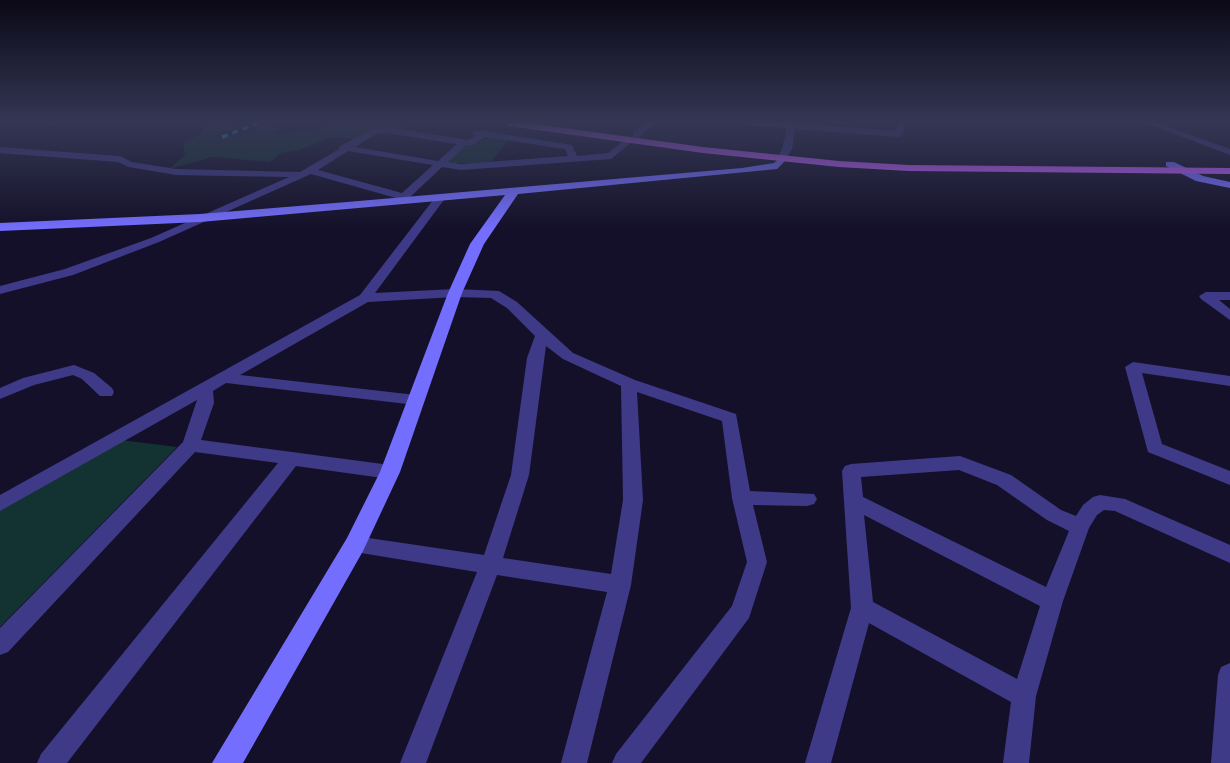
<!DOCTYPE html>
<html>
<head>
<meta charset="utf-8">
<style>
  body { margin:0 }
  canvas { display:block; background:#141029 }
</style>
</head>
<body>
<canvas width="1230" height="763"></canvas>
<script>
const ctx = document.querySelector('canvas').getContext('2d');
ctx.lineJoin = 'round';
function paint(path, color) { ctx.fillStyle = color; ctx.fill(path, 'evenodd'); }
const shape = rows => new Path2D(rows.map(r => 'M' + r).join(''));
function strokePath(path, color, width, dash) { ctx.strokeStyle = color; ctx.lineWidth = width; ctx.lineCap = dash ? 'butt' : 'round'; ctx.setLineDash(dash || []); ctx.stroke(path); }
const green = shape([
  [204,123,248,123,215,136,224,138,268,124,278,128,273,135,310,131,335,123,410,125,400,130,387,128,353,139,336,137,326,139,299,150,281,153,270,162,213,157,169,169,185,155,183,144,202,132],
  [490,137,508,140,490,163,443,163,464,144,472,145],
  [120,440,177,447,0,627,0,510]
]);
const street = shape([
  [45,123,54,123,55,124,51,126,45,123],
  [645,123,654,123,639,137,633,137,633,133,645,123],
  [741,123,796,123,896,131,898,123,906,123,903,134,899,137,795,129,792,149,785,161,782,162,777,159,782,149,787,128,745,125,741,123],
  [1146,123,1157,123,1230,149,1230,155,1146,123],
  [386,127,468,140,476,136,472,133,473,131,484,131,572,145,577,156,608,153,627,138,634,140,611,159,461,170,442,167,408,199,398,204,393,201,396,198,311,174,159,242,73,275,0,294,0,286,65,269,151,238,289,177,176,175,129,167,118,162,0,153,0,147,120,156,132,162,176,169,300,172,339,149,340,146,371,130,386,127],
  [386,133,457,144,438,161,355,147,376,134,386,133],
  [485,137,565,149,568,156,461,164,448,162,466,145,473,145,485,137],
  [348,151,433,165,402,193,318,170,348,151],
  [441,194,446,197,375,293,455,289,499,291,517,302,573,353,635,380,736,414,750,491,814,494,817,499,814,504,807,506,753,505,767,562,749,618,641,763,612,763,616,754,732,606,747,562,732,498,722,421,637,392,643,500,631,585,587,763,561,763,607,592,497,575,426,763,400,763,477,572,355,552,348,550,345,544,348,538,355,536,484,555,511,475,527,358,535,336,507,308,491,298,455,297,368,302,240,375,416,395,422,396,424,400,422,404,416,405,226,383,213,391,214,403,201,440,390,465,396,467,399,472,396,477,390,479,296,466,67,763,37,763,41,754,278,463,195,452,8,652,0,655,0,628,183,442,197,400,0,511,0,495,360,295,437,195,441,194],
  [546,346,563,359,621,386,623,500,611,574,503,558,529,475,546,346],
  [1206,292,1230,292,1230,300,1219,300,1230,309,1230,320,1201,299,1199,296,1206,292],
  [1133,362,1230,376,1230,386,1142,373,1162,444,1230,471,1230,485,1148,452,1125,367,1133,362],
  [74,365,94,373,112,388,114,392,112,396,100,396,82,379,73,375,34,385,0,399,0,388,23,378,74,365],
  [960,456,1011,475,1061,510,1076,516,1083,505,1093,497,1100,495,1125,499,1230,545,1230,563,1115,511,1104,510,1097,515,1089,528,1063,601,1036,696,1029,763,1003,763,1011,702,869,623,831,763,805,763,851,608,842,471,845,466,851,464,960,456],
  [959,470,997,485,1047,520,1069,531,1046,587,863,497,861,477,959,470],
  [864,515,1040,606,1017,679,873,602,864,515],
  [1230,663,1230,763,1211,763,1218,675,1221,667,1230,663]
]);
const secondary = shape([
  [782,156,787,159,777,169,518,194,484,244,462,293,400,472,363,551,243,763,212,763,347,538,380,472,448,293,470,244,505,195,200,222,0,231,0,223,200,214,347,202,742,168,774,163,782,156],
  [1166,162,1174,162,1203,176,1230,182,1230,188,1196,181,1166,166,1166,162]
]);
const primary = shape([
  [505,123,528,123,703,147,839,161,909,165,1230,168,1230,174,909,171,839,167,703,153,509,126,505,123]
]);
const rail = shape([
  [222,137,258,123]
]);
paint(green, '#133332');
paint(street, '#3e3a88');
paint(secondary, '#746eff');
paint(primary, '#c55eff');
strokePath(rail, '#03e2ff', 3.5, [6, 5]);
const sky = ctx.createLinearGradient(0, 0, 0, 230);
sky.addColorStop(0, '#0b0917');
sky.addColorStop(0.53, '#343754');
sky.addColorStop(1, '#34375400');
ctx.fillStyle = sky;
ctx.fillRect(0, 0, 1230, 230);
</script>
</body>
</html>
